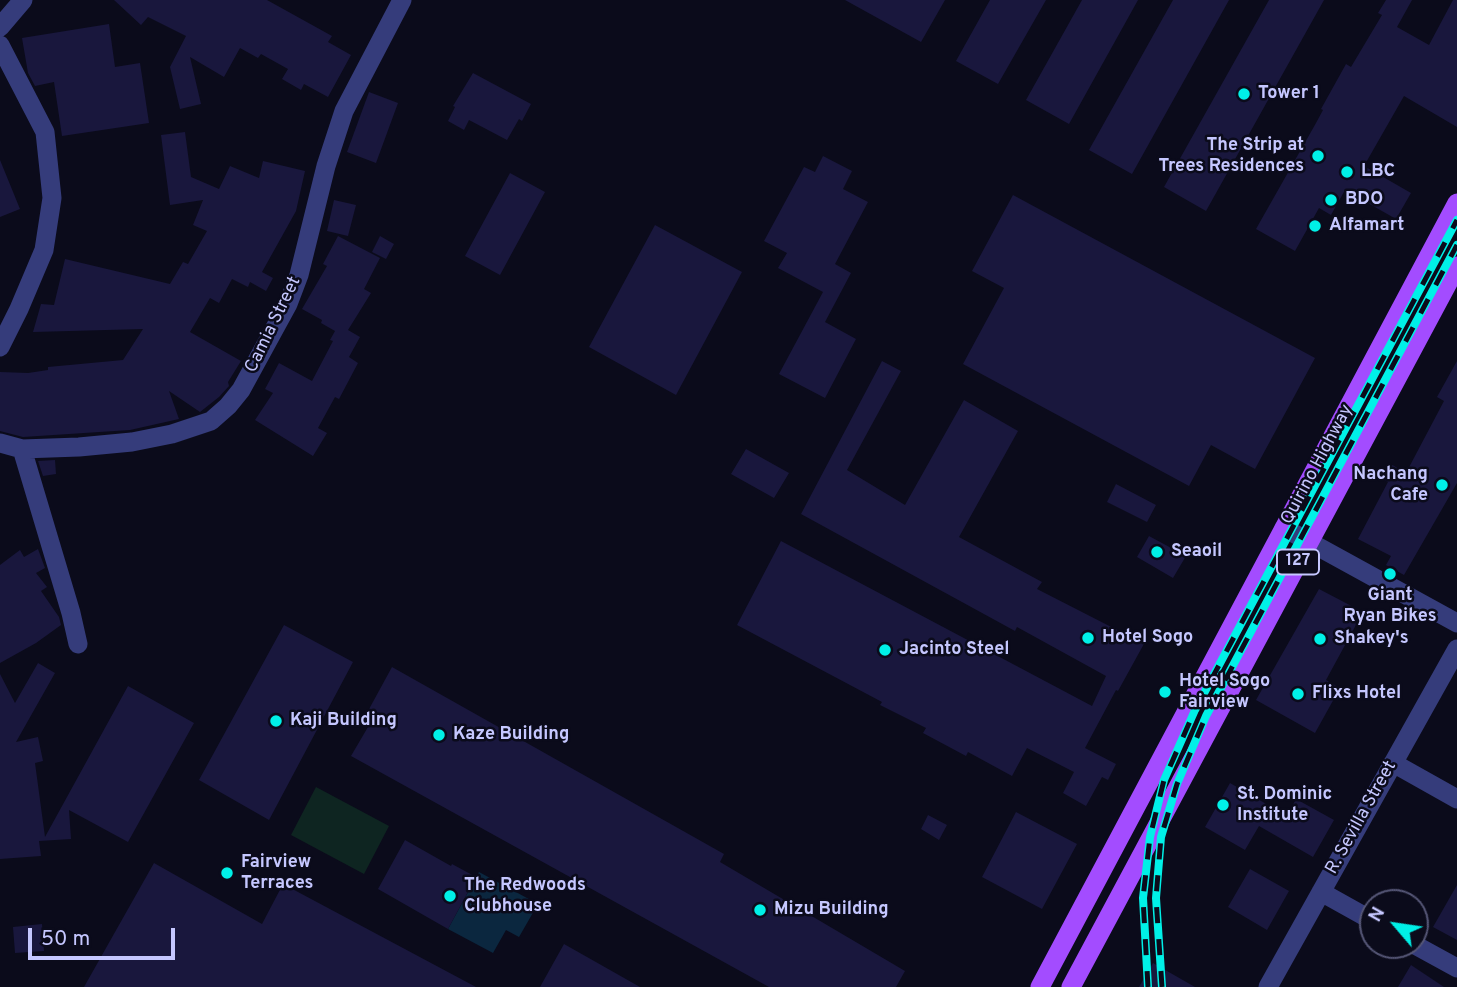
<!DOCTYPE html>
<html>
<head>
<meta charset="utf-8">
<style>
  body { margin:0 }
  #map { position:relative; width:1457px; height:987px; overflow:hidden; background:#0b0b1b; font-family:Overpass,sans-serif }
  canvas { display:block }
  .north { position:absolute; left:1359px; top:889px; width:70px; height:70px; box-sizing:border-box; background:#0b0b1b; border:2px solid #555676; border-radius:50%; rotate:299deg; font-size:19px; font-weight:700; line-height:28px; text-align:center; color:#c5c7ff }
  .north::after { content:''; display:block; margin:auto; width:24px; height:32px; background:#00f0e7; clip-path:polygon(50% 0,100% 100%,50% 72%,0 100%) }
  .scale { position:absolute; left:28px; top:928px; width:147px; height:32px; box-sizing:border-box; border:4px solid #c5c7ff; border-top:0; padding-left:9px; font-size:21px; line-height:24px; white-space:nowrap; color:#c5c7ff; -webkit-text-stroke:5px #0b0b1b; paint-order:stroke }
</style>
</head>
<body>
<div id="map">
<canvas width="1457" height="987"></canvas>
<div class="north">N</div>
<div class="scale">50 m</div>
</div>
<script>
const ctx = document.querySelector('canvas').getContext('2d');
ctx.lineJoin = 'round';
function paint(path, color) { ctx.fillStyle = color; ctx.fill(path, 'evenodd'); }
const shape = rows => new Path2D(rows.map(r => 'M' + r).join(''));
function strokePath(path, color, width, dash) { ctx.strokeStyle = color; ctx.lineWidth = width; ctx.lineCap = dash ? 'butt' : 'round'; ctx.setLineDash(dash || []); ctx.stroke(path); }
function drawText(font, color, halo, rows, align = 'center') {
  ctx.font = font + ' Overpass,sans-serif'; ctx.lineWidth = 5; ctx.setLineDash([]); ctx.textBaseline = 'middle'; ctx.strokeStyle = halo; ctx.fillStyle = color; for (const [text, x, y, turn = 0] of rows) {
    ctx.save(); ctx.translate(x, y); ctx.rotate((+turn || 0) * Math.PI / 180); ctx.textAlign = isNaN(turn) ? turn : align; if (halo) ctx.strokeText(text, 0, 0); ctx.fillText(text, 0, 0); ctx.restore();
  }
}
const green = shape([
  [316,787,389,826,364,874,291,835]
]);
const water = shape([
  [479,872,538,904,519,937,506,930,493,953,448,929]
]);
const building = shape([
  [114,0,267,0,332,36,328,42,351,55,328,97,304,84,301,90,282,79,288,69,261,54,258,58,240,48,224,77,190,57,201,104,180,109,170,67,186,36,148,17,141,25],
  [845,0,945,0,921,42],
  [990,0,1046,0,998,84,956,61],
  [1082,0,1138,0,1069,124,1026,100],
  [1173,0,1229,0,1132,174,1089,150],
  [1269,0,1324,0,1206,211,1164,187],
  [1386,0,1412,0,1397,27,1429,45,1453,0,1457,0,1457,127,1404,96,1364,166,1411,193,1396,219,1345,190,1331,215,1319,208,1295,251,1256,229,1316,123,1323,110,1321,109,1346,64,1351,67,1382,15,1378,13],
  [109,24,115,67,140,63,149,123,62,136,54,82,35,86,28,73,22,38],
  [473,73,531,104,522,121,519,119,507,140,469,120,464,130,448,121,455,107,453,106],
  [369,92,398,103,376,163,347,152],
  [185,132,191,177,219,189,230,166,259,178,263,161,305,171,296,211,262,272,273,278,266,291,250,282,248,287,232,279,219,303,210,298,190,332,241,361,228,382,229,386,219,397,200,412,169,391,179,419,130,430,23,437,0,431,0,372,28,373,48,370,48,367,123,360,143,329,33,332,41,304,54,305,65,259,170,284,183,262,188,264,207,231,193,225,203,200,170,205,161,135],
  [823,156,852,171,843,189,868,202,835,264,851,273,825,322,856,339,825,398,779,374,823,292,778,268,787,253,764,241,804,167,815,172],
  [0,160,20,209,0,217],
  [510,173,545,192,500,275,465,256],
  [1013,195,1315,358,1255,469,1211,445,1189,486,963,364,1004,288,972,271],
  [334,200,356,205,348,236,327,231],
  [655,225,742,272,676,395,589,347],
  [338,236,380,258,364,289,371,293,348,330,360,337,349,357,358,363,339,399,335,397,318,428,327,433,313,456,255,420,273,393,265,389,279,363,312,381,333,341,330,340,335,331,321,323,322,320,302,309,327,266,323,264],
  [380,236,394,244,386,259,372,252],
  [882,361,901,371,847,470,905,505,964,400,1018,431,959,537,1042,582,1037,589,1125,634,1127,631,1145,642,1118,691,1116,690,1085,748,1116,764,1108,780,1102,777,1086,806,1063,793,1074,772,1027,748,1012,776,968,752,966,756,923,733,926,728,880,705,882,702,737,625,781,541,1092,706,1106,676,1017,627,1015,631,801,514],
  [1457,361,1457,483,1404,575,1386,565,1391,556,1358,539,1388,482,1380,478,1389,463,1406,473,1444,401,1437,397],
  [746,449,789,473,774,498,731,474],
  [55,460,56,474,43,476,38,461],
  [1116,484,1156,505,1147,522,1107,502],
  [1149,536,1186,556,1173,578,1137,557],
  [38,549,45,568,36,573,47,587,41,591,59,617,61,625,36,643,0,663,0,565,20,550,24,557],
  [1319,589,1363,612,1326,680,1340,688,1315,733,1256,700],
  [284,625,353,662,269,820,199,780],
  [38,663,55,673,16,742,38,737,43,761,35,763,45,837,128,686,194,723,128,842,69,810,71,839,39,841,41,856,0,859,0,674,15,703],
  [392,667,724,854,720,862,905,971,896,987,769,987,351,756,375,715,368,711],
  [1230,783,1287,816,1296,799,1334,820,1313,857,1259,826,1245,850,1205,827],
  [1016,812,1077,844,1042,909,982,877],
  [928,815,947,825,939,840,921,829],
  [405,840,451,866,452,864,476,877,448,929,378,889],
  [154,863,262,924,283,884,476,987,84,987],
  [1250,869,1289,891,1267,930,1228,907],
  [1457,885,1457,940,1433,927],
  [42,924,44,951,15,953,13,927],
  [564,944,640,987,540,987],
  [1153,963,1195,987,1139,987],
  [1411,965,1444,987,1398,987]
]);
const minor = shape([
  [0,27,23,0],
  [0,45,45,132,52,198,44,250,19,309,0,347],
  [0,443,22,449,79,447,132,442,172,434,211,421,228,406,241,390,288,304,299,275,326,166,344,111,402,0],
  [22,449,71,613,78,644],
  [1284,528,1457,623],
  [1393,763,1457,799],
  [1321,892,1373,921],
  [1415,945,1457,968],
  [1268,987,1457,649]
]);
const primary = shape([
  [1040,987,1457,203],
  [1071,987,1457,266]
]);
const rail = shape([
  [1148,987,1143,898,1150,837,1164,780,1195,710,1457,220],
  [1162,987,1156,898,1161,837,1177,784,1206,716,1457,245]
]);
const markers = [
  [1244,94,7,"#00f0e7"],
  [1318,156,7,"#00f0e7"],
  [1347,172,7,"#00f0e7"],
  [1331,200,7,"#00f0e7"],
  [1315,226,7,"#00f0e7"],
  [1442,485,7,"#00f0e7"],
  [1157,552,7,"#00f0e7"],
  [1390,574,7,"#00f0e7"],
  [1088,638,7,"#00f0e7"],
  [1320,639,7,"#00f0e7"],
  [885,650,7,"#00f0e7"],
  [1165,692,7,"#00f0e7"],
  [1298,694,7,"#00f0e7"],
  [276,721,7,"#00f0e7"],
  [439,735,7,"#00f0e7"],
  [1223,805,7,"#00f0e7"],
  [227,873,7,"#00f0e7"],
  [450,896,7,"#00f0e7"],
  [760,910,7,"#00f0e7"]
];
const shields = [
  [1298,562,42]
];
const shieldNames = [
  ["127",1298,562]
];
const poiNames = [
  ["Tower 1",1258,94],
  ["The Strip at",1304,146,"right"],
  ["Trees Residences",1304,167,"right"],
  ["LBC",1361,172],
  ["BDO",1345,200],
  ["Alfamart",1329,226],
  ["Nachang",1428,475,"right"],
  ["Cafe",1428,496,"right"],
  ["Seaoil",1171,552],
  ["Giant",1390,596,"center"],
  ["Ryan Bikes",1390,617,"center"],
  ["Hotel Sogo",1102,638],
  ["Shakey's",1334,639],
  ["Jacinto Steel",899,650],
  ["Hotel Sogo",1179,682],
  ["Fairview",1179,703],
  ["Flixs Hotel",1312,694],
  ["Kaji Building",290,721],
  ["Kaze Building",453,735],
  ["St. Dominic",1237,795],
  ["Institute",1237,816],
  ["Fairview",241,863],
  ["Terraces",241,884],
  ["The Redwoods",464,886],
  ["Clubhouse",464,907],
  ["Mizu Building",774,910]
];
const streetNames = [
  ["Camia Street",274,325,-64],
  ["Quirino Highway",1318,465,-62],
  ["R. Sevilla Street",1362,818,-61]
];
paint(green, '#0e2521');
paint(water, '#0b273f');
paint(building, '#19173d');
strokePath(minor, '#353c7b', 19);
strokePath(primary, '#a34cff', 19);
strokePath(rail, '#00f0e7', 8);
strokePath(rail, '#0b0b1b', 5, [16]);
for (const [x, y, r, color] of markers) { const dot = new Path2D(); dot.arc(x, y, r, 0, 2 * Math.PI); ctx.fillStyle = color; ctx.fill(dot); strokePath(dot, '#0b0b1b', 2.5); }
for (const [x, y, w] of shields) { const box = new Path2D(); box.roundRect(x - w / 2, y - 12.5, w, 25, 5); ctx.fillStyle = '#0b0b1b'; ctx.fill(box); strokePath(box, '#c5c7ff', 2); }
drawText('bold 16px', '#c5c7ff', null, shieldNames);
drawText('bold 18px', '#c5c7ff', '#0b0b1b', poiNames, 'left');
drawText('18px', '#c5c7ff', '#0b0b1b', streetNames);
</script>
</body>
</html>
